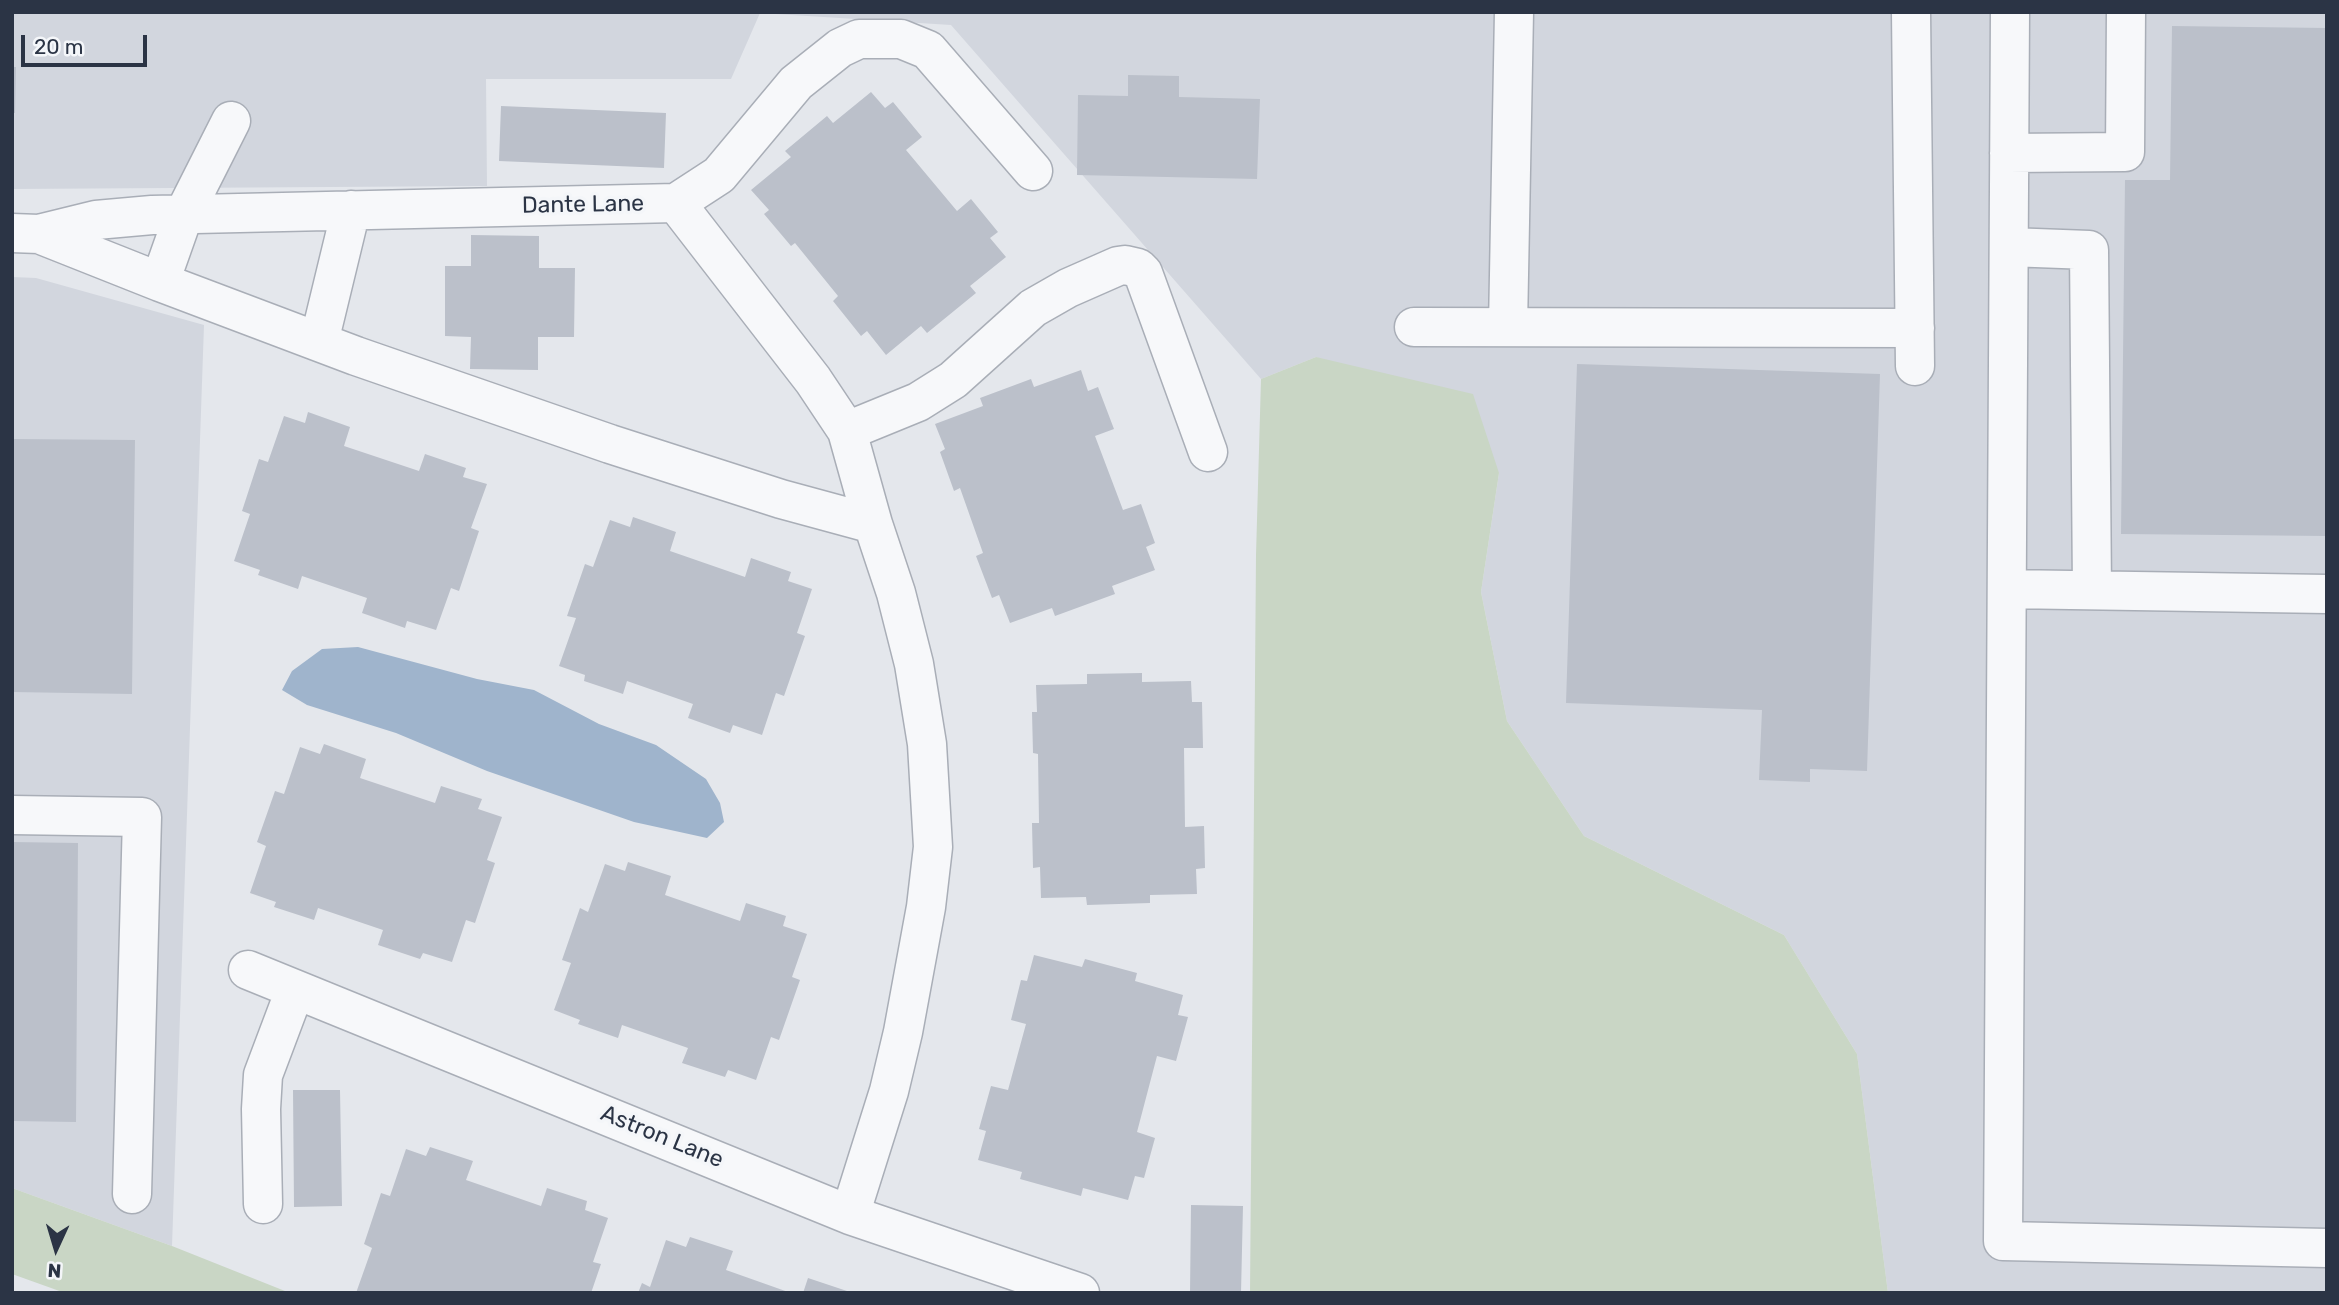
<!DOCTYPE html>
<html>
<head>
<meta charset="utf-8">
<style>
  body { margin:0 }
  #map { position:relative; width:2339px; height:1305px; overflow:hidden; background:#e4e7ec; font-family:Rubik,sans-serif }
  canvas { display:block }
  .frame { position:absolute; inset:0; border:14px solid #2b3445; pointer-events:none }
  .north { position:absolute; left:21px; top:1214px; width:70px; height:70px; -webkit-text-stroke:5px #f4f6f9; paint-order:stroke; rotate:184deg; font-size:19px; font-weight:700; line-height:28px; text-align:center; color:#2b3445 }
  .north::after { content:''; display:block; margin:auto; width:24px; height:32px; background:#2b3445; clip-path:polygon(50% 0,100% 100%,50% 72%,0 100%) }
  .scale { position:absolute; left:21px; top:35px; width:126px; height:32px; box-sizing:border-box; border:4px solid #2b3445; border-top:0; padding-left:9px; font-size:21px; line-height:24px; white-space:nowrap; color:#2b3445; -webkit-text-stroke:5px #f4f6f9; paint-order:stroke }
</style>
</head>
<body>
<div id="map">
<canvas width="2339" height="1305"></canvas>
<div class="frame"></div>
<div class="north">N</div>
<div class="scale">20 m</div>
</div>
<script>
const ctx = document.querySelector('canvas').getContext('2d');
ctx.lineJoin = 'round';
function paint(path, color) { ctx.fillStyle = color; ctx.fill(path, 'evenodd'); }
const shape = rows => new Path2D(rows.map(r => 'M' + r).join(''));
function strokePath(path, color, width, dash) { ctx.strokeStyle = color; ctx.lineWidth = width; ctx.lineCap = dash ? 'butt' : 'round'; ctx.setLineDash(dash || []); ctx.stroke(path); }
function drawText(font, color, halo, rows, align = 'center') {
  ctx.font = font + ' Rubik,sans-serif'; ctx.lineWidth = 7; ctx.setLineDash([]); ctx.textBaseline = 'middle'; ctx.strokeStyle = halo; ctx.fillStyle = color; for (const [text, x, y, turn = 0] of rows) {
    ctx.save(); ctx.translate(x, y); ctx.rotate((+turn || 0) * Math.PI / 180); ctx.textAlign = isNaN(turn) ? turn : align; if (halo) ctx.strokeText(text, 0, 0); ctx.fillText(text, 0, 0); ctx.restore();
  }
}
const built = shape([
  [12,12,2327,12,2327,1293,1888,1293,1857,1054,1784,935,1584,836,1507,721,1481,592,1499,473,1316,357,1261,379,951,25,760,13,731,79,486,79,487,186,12,189],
  [12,277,36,278,204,325,172,1246,12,1188]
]);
const green = shape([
  [1316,357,1473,394,1499,473,1481,592,1507,721,1584,836,1784,935,1857,1054,1888,1293,1250,1293,1256,555,1261,379],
  [12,1188,172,1246,290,1293,65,1293,12,1274]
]);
const water = shape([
  [358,647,477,679,534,690,599,724,656,745,706,779,720,803,724,822,707,838,634,822,487,771,396,733,307,705,282,690,292,671,322,649]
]);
const building = shape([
  [2172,26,2327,28,2327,536,2121,534,2125,180,2170,180],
  [12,67,16,67,15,113,12,113],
  [1128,75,1179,76,1179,97,1260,99,1257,179,1077,175,1078,95,1128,96],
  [871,92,885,108,893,102,922,137,906,150,957,211,971,199,998,232,990,238,1006,257,970,286,976,293,927,333,921,326,886,355,867,331,861,336,833,301,838,296,795,243,791,246,764,214,769,210,751,190,791,157,785,151,827,116,833,123],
  [501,106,666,113,664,168,499,161],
  [471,235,539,236,539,268,575,268,574,337,538,337,538,370,470,369,471,337,445,336,445,266,471,266],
  [1577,364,1880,374,1867,771,1810,769,1810,782,1759,780,1762,710,1566,703],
  [1081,370,1088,391,1098,387,1114,429,1095,436,1123,510,1141,504,1155,543,1146,547,1155,570,1112,586,1115,594,1055,616,1052,608,1010,623,999,595,992,598,976,556,983,553,960,488,954,491,940,452,945,449,935,424,983,406,980,398,1031,379,1034,387],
  [308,412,350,427,344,446,419,471,425,454,466,468,463,477,487,484,471,528,479,531,459,591,451,588,436,630,407,621,405,628,362,613,367,598,302,576,298,589,258,575,260,570,234,561,250,514,242,511,259,459,268,462,284,416,305,423],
  [12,439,135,440,132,694,12,692],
  [633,517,676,532,670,551,745,577,751,558,791,572,788,581,812,589,797,633,805,636,784,696,776,693,762,735,733,725,730,733,688,718,693,704,627,681,623,694,584,681,585,675,559,666,576,618,567,616,585,564,593,567,610,520,630,527],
  [1142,673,1142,682,1191,681,1192,702,1202,702,1203,748,1184,748,1185,827,1204,826,1205,868,1196,869,1197,894,1150,895,1150,903,1087,905,1086,897,1041,898,1040,867,1033,868,1032,823,1039,823,1038,754,1033,753,1032,712,1037,712,1036,685,1087,684,1087,674],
  [324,744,366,759,360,778,435,803,441,786,482,799,478,809,502,817,487,860,495,863,475,923,466,920,452,962,423,953,420,959,378,945,383,930,318,908,314,920,274,907,276,902,250,893,266,846,257,842,275,791,284,794,300,747,320,754],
  [12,842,78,843,76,1122,12,1121],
  [628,862,671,876,665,895,740,921,746,903,786,916,783,926,807,934,792,977,800,980,779,1040,771,1037,756,1080,728,1070,725,1077,682,1063,688,1048,622,1025,618,1038,578,1024,580,1020,554,1010,571,963,562,960,580,908,588,912,605,864,625,871],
  [1034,955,1082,967,1085,959,1137,973,1135,981,1183,995,1178,1015,1188,1017,1176,1061,1157,1056,1137,1132,1155,1138,1144,1178,1135,1176,1128,1200,1083,1188,1081,1196,1020,1179,1022,1172,978,1160,986,1131,979,1129,991,1086,1008,1090,1026,1024,1011,1020,1021,980,1027,981],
  [293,1090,340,1090,342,1206,294,1207],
  [430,1147,473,1161,466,1180,541,1206,547,1188,587,1201,585,1210,608,1218,593,1262,601,1264,591,1293,356,1293,372,1248,364,1244,381,1193,390,1196,406,1149,426,1156],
  [1191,1205,1243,1206,1241,1293,1190,1293],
  [690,1237,733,1251,726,1270,791,1293,638,1293,642,1283,650,1287,666,1240,686,1247],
  [808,1278,850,1292,850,1293,803,1293]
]);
const minor = shape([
  [1911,12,1915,366],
  [2010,12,2003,1241,2327,1248],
  [2009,153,2125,152,2126,12],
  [676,203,813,380,847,431,873,524,896,593,914,664,927,744,933,847,926,907,903,1032,889,1091,850,1215],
  [12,233,39,234,96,220,152,215,676,203,719,175,796,83,840,48,859,39,901,39,928,50,1033,171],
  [39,234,160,282,184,214,231,121],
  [2009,247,2089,250,2092,590],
  [160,282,356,356,610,444,781,499,873,524],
  [1414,327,1915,328],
  [1508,327,1514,12],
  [319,342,351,210],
  [847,431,918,402,953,380,1033,308,1068,288,1118,266,1125,265,1138,268,1143,273,1208,452],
  [2007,589,2327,594],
  [12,815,142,817,132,1194],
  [248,970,850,1215,1080,1293],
  [263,1204,261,1109,263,1075,295,990]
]);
const streetNames = [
  ["Dante Lane",583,205,-1],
  ["Astron Lane",662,1137,22]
];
paint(built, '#d2d6de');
paint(green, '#c9d6c5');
paint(water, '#9fb4cc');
paint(building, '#bbc0ca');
strokePath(minor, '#a9aeb7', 41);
strokePath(minor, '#f7f8fa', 38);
drawText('23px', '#2b3445', '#f4f6f9', streetNames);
</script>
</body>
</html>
